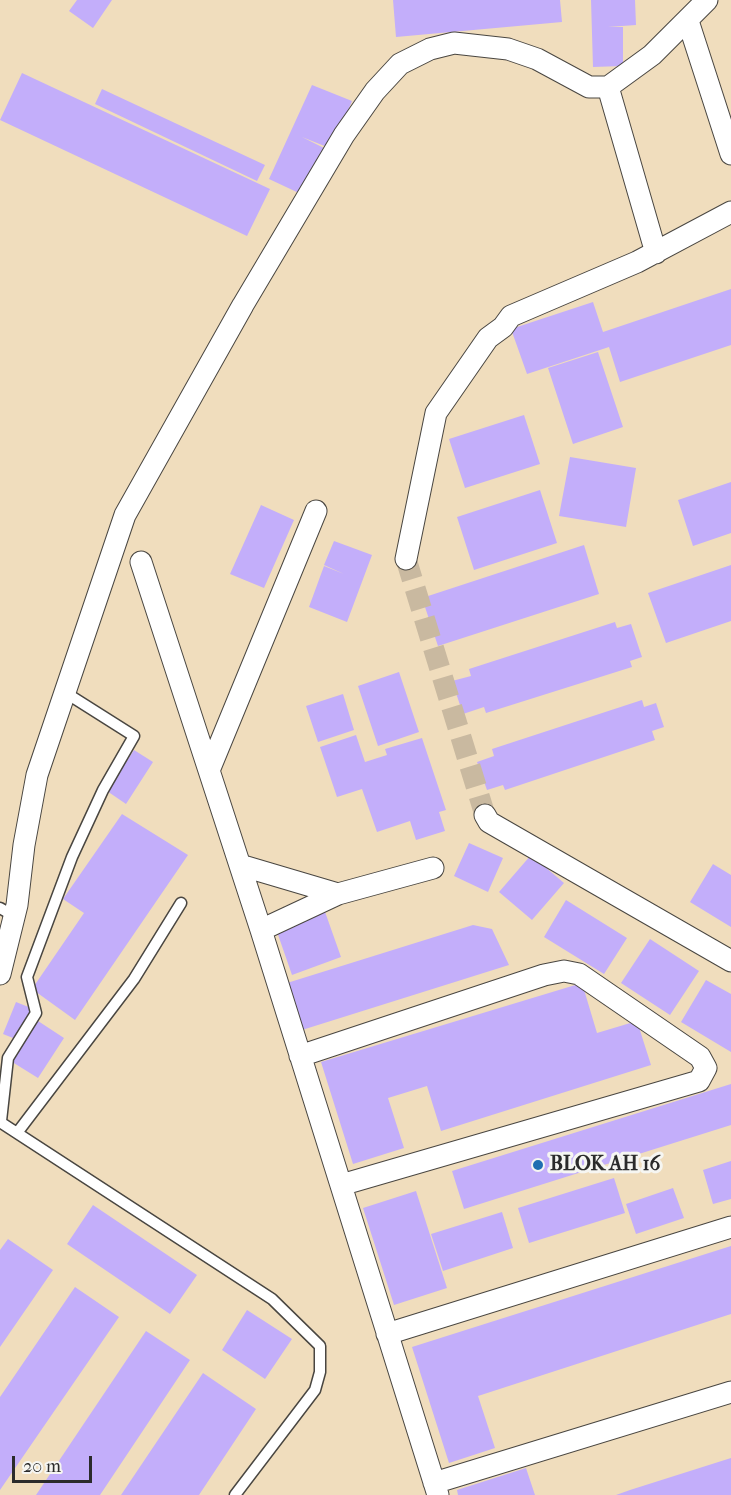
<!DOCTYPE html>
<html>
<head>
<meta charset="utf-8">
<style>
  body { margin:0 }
  #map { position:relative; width:731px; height:1495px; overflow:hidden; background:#f0ddbd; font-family:"IM FELL French Canon",serif }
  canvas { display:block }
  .scale { position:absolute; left:12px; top:1456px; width:80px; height:27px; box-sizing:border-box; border:3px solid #2b2b2b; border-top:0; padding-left:8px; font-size:18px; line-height:21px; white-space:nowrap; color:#2b2b2b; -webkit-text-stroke:4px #f6f6f2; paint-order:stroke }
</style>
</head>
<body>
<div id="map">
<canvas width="731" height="1495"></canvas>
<div class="scale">20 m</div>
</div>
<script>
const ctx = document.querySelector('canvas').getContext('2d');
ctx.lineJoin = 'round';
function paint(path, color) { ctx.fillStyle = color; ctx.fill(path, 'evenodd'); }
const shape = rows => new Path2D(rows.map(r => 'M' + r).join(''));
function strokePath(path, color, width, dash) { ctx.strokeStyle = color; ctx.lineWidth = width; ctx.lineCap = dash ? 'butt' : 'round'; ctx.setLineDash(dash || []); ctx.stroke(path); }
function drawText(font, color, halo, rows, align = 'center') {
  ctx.font = font + ' "IM FELL French Canon",serif'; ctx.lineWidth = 6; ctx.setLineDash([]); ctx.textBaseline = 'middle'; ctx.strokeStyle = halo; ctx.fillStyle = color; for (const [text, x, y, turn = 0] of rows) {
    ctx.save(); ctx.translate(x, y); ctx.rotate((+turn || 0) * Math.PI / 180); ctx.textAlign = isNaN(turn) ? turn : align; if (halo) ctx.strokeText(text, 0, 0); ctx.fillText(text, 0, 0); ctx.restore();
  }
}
const building = shape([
  [77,0,112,0,93,28,69,11],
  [393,0,560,0,562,22,396,37],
  [591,0,635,0,636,25,608,27,623,27,623,66,593,67],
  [22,73,270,189,247,236,0,120],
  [312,85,352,101,332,149,302,137,324,148,301,194,269,179],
  [102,89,265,165,257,181,95,104],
  [731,289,731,345,620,382,609,347,527,374,511,329,593,302,603,332],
  [598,352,623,427,573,444,548,368],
  [524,415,540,464,465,488,449,439],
  [570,457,636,468,626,527,559,516],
  [731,482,731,533,693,546,678,500],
  [540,490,557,543,474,570,457,517],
  [261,505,294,520,264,588,230,574],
  [334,541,372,555,347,622,309,607,324,566,344,574,324,565],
  [584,545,599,594,438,646,422,598],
  [731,565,731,621,666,643,648,593],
  [615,622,617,628,631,624,642,657,630,661,632,667,486,713,484,707,463,714,452,681,471,676,469,669],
  [399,672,419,732,378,746,358,686],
  [343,694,354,730,318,742,306,706],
  [642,700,644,707,656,703,664,727,652,731,655,740,505,790,503,785,487,790,477,762,494,756,492,749],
  [356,735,365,762,387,755,385,749,422,738,446,810,439,812,445,831,416,840,410,821,377,832,362,789,337,797,320,747],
  [134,750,153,762,126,804,107,791],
  [122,814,188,855,75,1020,32,989,84,913,63,899],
  [469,843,503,858,488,892,454,876],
  [531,855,564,883,532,920,499,892],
  [713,864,731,875,731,927,690,902],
  [566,900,627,938,604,974,544,937],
  [324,909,341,957,292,975,275,926],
  [473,925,492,929,509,965,302,1030,287,983],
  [650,939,699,971,670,1015,621,983],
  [706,980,731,994,731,1052,681,1022],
  [582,983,597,1033,637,1021,651,1065,441,1131,427,1086,388,1098,404,1148,353,1164,321,1062],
  [16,1002,31,1008,18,1040,3,1034],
  [35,1019,64,1038,38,1078,9,1060],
  [731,1084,731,1125,464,1209,452,1171],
  [731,1161,731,1199,713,1204,703,1170],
  [614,1178,625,1213,529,1243,518,1208],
  [673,1188,684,1218,636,1234,626,1204],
  [416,1191,447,1288,394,1305,363,1208],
  [93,1205,197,1275,170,1314,67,1244],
  [502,1212,513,1248,443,1271,431,1234],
  [8,1239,53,1270,0,1347,0,1250],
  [731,1246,731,1314,478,1396,495,1448,449,1463,412,1347],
  [75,1287,119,1317,0,1490,0,1397],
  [247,1310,292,1339,265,1379,222,1350],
  [146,1331,190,1360,100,1495,36,1495],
  [203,1373,256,1409,199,1495,121,1495],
  [731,1458,731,1495,616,1495,630,1490],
  [526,1468,535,1495,458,1495,457,1490]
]);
const streetTunnel = shape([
  [406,559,485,815]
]);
const lane = shape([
  [0,908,14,916],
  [1,1121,8,1058,36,1013,27,977,72,857,103,790,134,736,66,693],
  [0,1122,272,1299,320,1346,320,1372,315,1390,235,1495],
  [17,1133,134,979,181,903]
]);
const street = shape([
  [688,21,731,154],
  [608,87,656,253],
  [406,559,436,413,488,338,503,327,511,316,637,262,731,212],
  [141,562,261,930,438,1495],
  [210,768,316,511],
  [485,815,489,822,731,961],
  [240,865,338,894],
  [261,930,338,894,433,868],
  [0,974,17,905,24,845,37,775,125,515,243,305,344,135,375,91,400,64,430,49,454,43,508,49,537,59,589,87,608,87,652,55,707,0],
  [300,1056,544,975,564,971,579,974,700,1057,706,1068,699,1081,341,1185],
  [387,1334,731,1227],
  [434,1483,731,1392]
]);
const markers = [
  [538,1165,6,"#1f6fb2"]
];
const poiNames = [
  ["BLOK AH 16",550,1165]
];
paint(building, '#c3aefa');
strokePath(streetTunnel, '#c9b9a0', 21, [21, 10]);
strokePath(lane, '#494641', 13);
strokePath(street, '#494641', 23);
strokePath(lane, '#fff', 10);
strokePath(street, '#fff', 21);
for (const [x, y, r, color] of markers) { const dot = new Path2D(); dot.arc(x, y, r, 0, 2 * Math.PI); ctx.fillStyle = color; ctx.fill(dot); strokePath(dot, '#f6f6f2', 2); }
drawText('bold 20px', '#2b2b2b', '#f6f6f2', poiNames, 'left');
</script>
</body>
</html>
